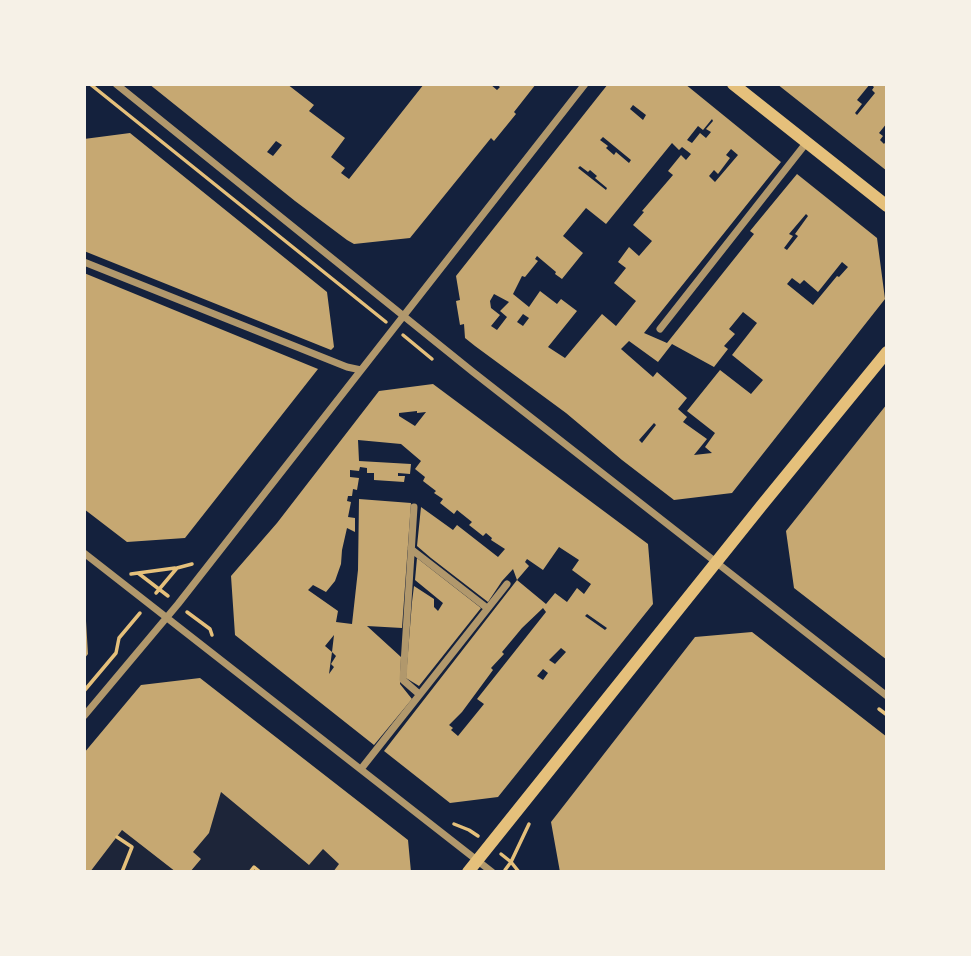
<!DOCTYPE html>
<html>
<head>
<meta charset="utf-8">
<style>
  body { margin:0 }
  #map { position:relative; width:971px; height:956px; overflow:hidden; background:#14213d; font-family:"Roboto Serif",serif }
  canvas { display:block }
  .frame { position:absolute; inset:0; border:86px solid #f6f1e7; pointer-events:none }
</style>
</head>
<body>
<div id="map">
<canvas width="971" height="956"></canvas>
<div class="frame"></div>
</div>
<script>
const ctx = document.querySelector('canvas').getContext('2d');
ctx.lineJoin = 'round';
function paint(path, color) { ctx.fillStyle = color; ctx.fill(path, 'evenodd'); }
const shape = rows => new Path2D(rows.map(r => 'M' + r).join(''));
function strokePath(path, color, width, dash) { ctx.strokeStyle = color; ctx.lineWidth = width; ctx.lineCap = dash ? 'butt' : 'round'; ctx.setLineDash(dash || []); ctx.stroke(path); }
const green = shape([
  [221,792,308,865,323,849,339,864,333,872,191,872,200,860,193,852,209,833],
  [122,830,176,872,90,872]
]);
const building = shape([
  [149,84,287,84,314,105,309,111,345,138,331,157,345,168,341,173,349,179,424,84,490,84,497,90,500,87,496,84,536,84,514,112,516,114,494,141,491,138,410,238,354,244,347,240,295,201],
  [276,141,282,145,273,156,267,152],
  [608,84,685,84,781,162,644,333,667,343,754,234,750,231,797,174,877,238,885,299,732,493,674,500,622,460,566,413,475,346,465,338,464,324,460,325,456,301,460,300,456,276],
  [633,105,646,115,643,120,630,109],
  [712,119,713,121,706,129,711,132,706,138,700,133,692,143,687,140,698,126,703,130],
  [603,137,631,160,629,163,616,152,614,155,606,148,608,146,600,140],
  [672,143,679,150,682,147,691,154,686,160,681,155,668,171,673,175,642,211,644,212,633,225,652,241,639,256,629,247,618,262,626,268,614,283,636,301,616,326,602,314,565,358,548,347,577,311,561,299,557,304,540,291,529,307,513,294,522,276,525,277,538,261,535,259,537,256,556,272,555,274,562,279,583,253,563,236,586,208,606,224],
  [731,149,738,155,715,182,709,176,714,170,718,174,730,158,726,155],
  [580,166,588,172,590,170,597,176,595,178,607,188,606,190,578,168],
  [806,214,808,216,795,234,798,236,787,250,784,248,793,236,789,234],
  [842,262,848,267,839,277,837,276,813,305,787,284,792,278,800,284,804,280,818,292],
  [494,294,509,302,500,311,507,317,497,330,491,326,500,315,491,308,490,301],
  [743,312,757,323,732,355,763,380,751,394,720,370,687,411,715,433,705,447,712,453,694,455,707,439,683,422,687,417,678,409,687,398,657,372,653,377,621,349,629,341,658,362,672,344,714,367,728,349,724,346,735,334,729,329],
  [523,314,529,318,523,326,517,322],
  [654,423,656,425,642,443,639,440],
  [777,84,870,84,857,100,862,104,855,113,857,115,875,93,872,90,874,87,870,84,887,84,887,123,879,133,883,136,880,140,884,144,887,140,887,171],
  [130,133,327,292,334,347,331,350,84,251,84,139],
  [84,273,318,369,185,538,127,542,84,509],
  [433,384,648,544,653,604,498,797,450,803,384,751,517,580,546,604,555,593,567,602,577,588,584,594,591,584,572,570,579,560,559,547,543,570,527,559,525,562,529,566,517,580,513,569,502,581,488,602,431,558,417,546,421,507,453,530,457,525,498,557,505,549,491,540,492,538,486,533,483,536,469,525,472,522,457,510,454,514,440,503,443,499,434,493,436,491,423,481,425,477,415,469,421,461,401,444,358,440,359,461,411,464,410,474,398,473,398,476,405,476,404,482,374,480,374,473,367,473,367,468,360,467,359,471,350,470,350,477,359,478,357,490,353,489,352,496,348,496,347,501,351,502,348,517,355,518,355,532,347,528,342,550,341,564,335,581,326,592,313,585,308,590,338,611,336,622,352,624,358,570,359,499,411,503,402,628,367,626,401,657,400,684,412,699,374,745,235,635,231,576,277,523,379,391],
  [417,411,417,413,426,412,415,426,399,416,399,413],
  [543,608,546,612,477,699,484,704,458,736,451,730,453,728,449,725,462,712,493,670,491,668,504,654,502,652,522,628],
  [587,614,607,628,605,630,585,616],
  [334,635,332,652,325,646],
  [561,648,566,652,555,664,549,660],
  [332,652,336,656,331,664,334,667,329,674],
  [543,669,548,673,543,680,537,676],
  [887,404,887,660,794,588,786,531],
  [417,558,481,608,419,686,406,678,412,602,414,586,434,599,434,607,438,611,443,603,415,580],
  [84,621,86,621,88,654,84,659],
  [752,632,887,737,887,872,560,872,551,822,695,637],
  [200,678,408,840,411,872,333,872,339,864,323,849,309,865,221,792,209,833,193,852,201,859,190,872,176,872,122,830,90,872,84,872,84,753,141,685]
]);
const path = shape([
  [90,84,386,322],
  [403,335,432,359],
  [138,573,175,568],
  [131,574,138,573,168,596],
  [156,593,177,568,192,564],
  [187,612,210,629,212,635],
  [84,691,116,653,119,638,140,613],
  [879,709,887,715],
  [454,824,469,830,478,836],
  [117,837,132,847,122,872],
  [501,854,511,862,519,872],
  [505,870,511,862,529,824],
  [250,872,254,867,260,872]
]);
const minor = shape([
  [116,84,473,372,887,696],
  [84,262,347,367,361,370],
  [660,329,807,142],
  [414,507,403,680,419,694],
  [411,549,487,608],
  [84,553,492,872],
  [84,716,178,604,585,84],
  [361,769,507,584]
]);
const secondary = shape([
  [733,84,887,206],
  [468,872,762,505,887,352]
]);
paint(green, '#1d2539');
paint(building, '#c6a872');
strokePath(path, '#e5c07b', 3.5);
strokePath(minor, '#b1986c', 7);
strokePath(secondary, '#e5c07b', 12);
</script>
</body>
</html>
